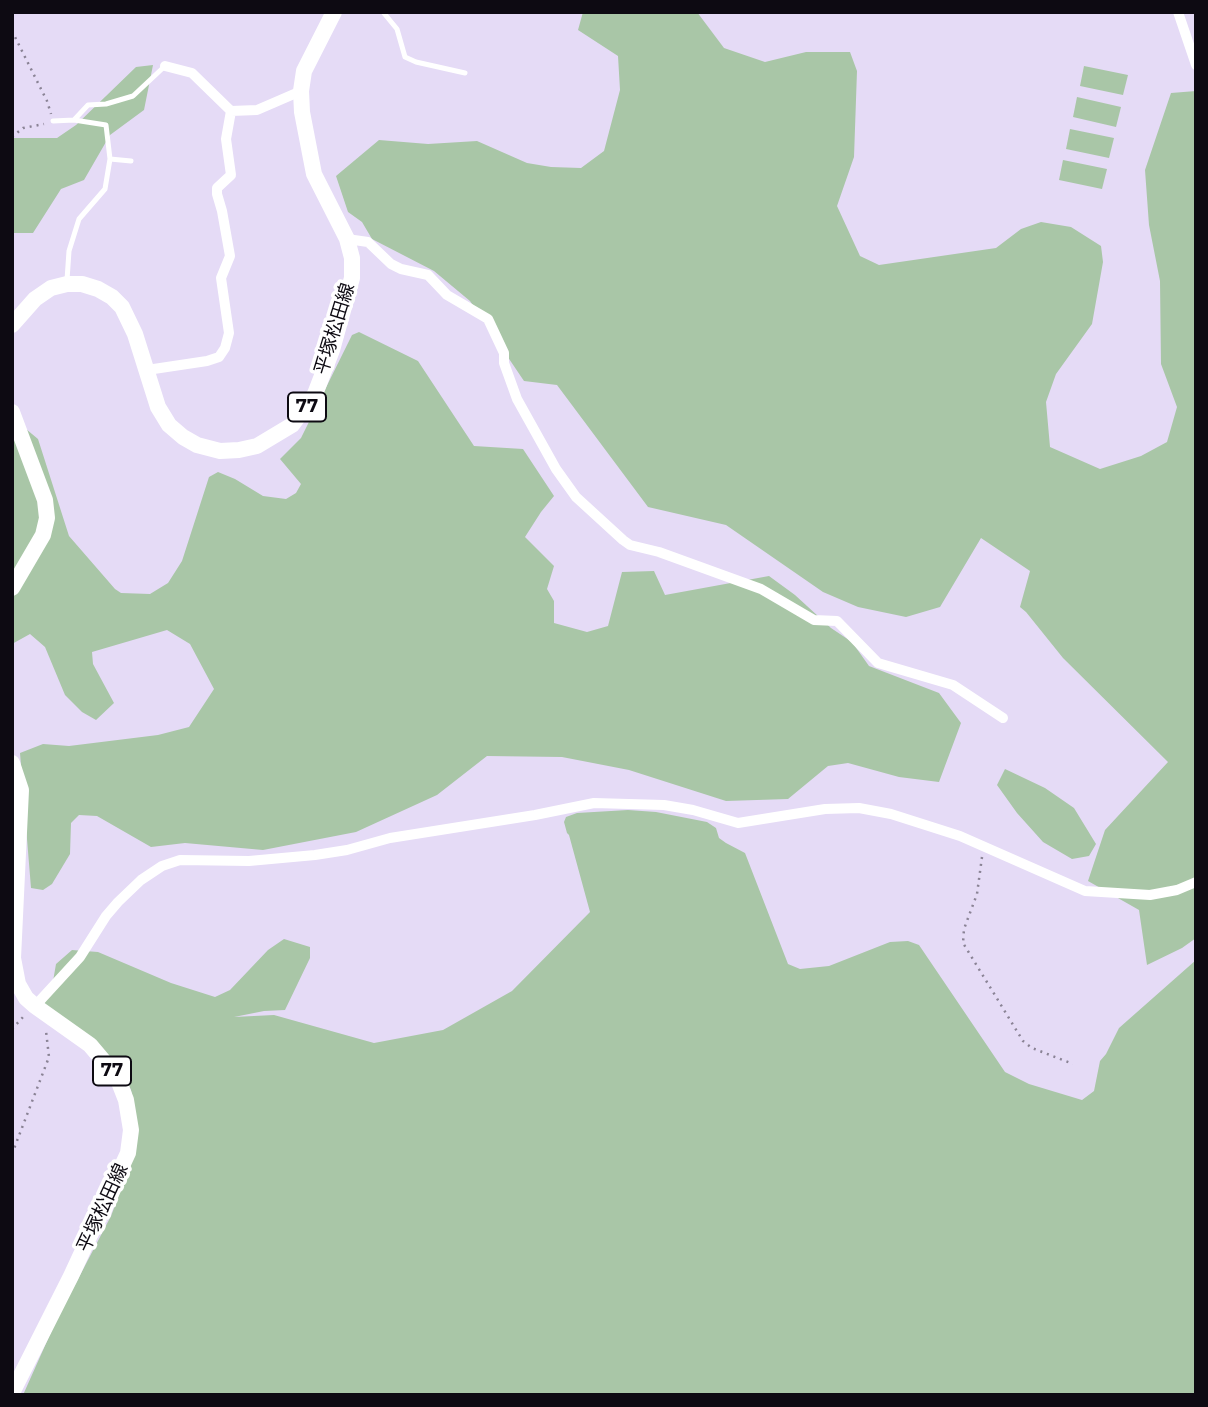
<!DOCTYPE html>
<html>
<head>
<meta charset="utf-8">
<style>
  body { margin:0 }
  #map { position:relative; width:1208px; height:1407px; overflow:hidden; background:#e5dbf6; font-family:Montserrat,sans-serif }
  canvas { display:block }
  .frame { position:absolute; inset:0; border:14px solid #0d0a12; pointer-events:none }
</style>
</head>
<body>
<div id="map">
<canvas width="1208" height="1407"></canvas>
<div class="frame"></div>
</div>
<script>
const ctx = document.querySelector('canvas').getContext('2d');
ctx.lineJoin = 'round';
function paint(path, color) { ctx.fillStyle = color; ctx.fill(path, 'evenodd'); }
const shape = rows => new Path2D(rows.map(r => 'M' + r).join(''));
function strokePath(path, color, width, dash) { ctx.strokeStyle = color; ctx.lineWidth = width; ctx.lineCap = dash ? 'butt' : 'round'; ctx.setLineDash(dash || []); ctx.stroke(path); }
function drawText(font, color, halo, rows, align = 'center') {
  ctx.font = font + ' Montserrat,"Noto Sans JP",sans-serif'; ctx.lineWidth = 7; ctx.setLineDash([]); ctx.textBaseline = 'middle'; ctx.strokeStyle = halo; ctx.fillStyle = color; for (const [text, x, y, turn = 0] of rows) {
    ctx.save(); ctx.translate(x, y); ctx.rotate((+turn || 0) * Math.PI / 180); ctx.textAlign = isNaN(turn) ? turn : align; if (halo) ctx.strokeText(text, 0, 0); ctx.fillText(text, 0, 0); ctx.restore();
  }
}
const green = shape([
  [583,12,697,12,724,48,765,62,806,52,850,52,857,71,854,157,837,206,860,256,879,265,996,248,1021,229,1041,222,1071,227,1101,246,1103,262,1092,324,1056,374,1046,402,1050,447,1100,469,1141,456,1167,442,1177,407,1161,364,1160,281,1149,225,1145,170,1171,93,1196,91,1196,938,1182,948,1147,965,1139,910,1088,881,1105,830,1168,762,1063,658,1026,612,1020,607,1030,571,981,538,940,607,906,617,858,607,823,592,726,525,648,507,557,385,524,381,470,301,434,271,372,239,362,222,348,212,336,176,379,140,428,144,477,141,527,163,551,167,581,168,604,151,620,90,618,56,578,30],
  [153,65,144,110,110,135,84,180,61,189,33,233,12,233,12,138,57,138,76,125,136,67],
  [1084,66,1128,75,1123,95,1080,86],
  [1077,97,1121,107,1116,127,1073,117],
  [1070,129,1114,138,1109,158,1066,149],
  [1063,160,1107,169,1102,189,1059,180],
  [359,332,418,361,474,446,523,449,554,496,541,512,525,537,554,566,547,589,554,601,554,623,587,632,608,626,622,572,654,571,665,595,769,576,795,595,831,628,852,642,869,666,939,693,961,723,939,782,899,777,848,763,828,766,788,799,726,801,629,770,562,757,487,756,437,795,356,832,263,850,185,843,151,847,97,816,79,815,71,823,70,854,52,884,43,890,31,888,20,753,43,744,69,746,158,735,189,727,214,689,190,644,167,630,92,652,93,664,114,703,96,720,82,712,65,695,45,647,30,634,12,644,12,432,20,424,38,439,69,536,115,589,121,593,150,594,168,583,182,561,209,477,218,472,235,479,263,496,286,499,296,493,301,484,280,459,301,438,352,335],
  [1005,769,1045,788,1074,808,1096,844,1089,856,1072,859,1043,842,1017,813,997,785],
  [628,810,656,812,707,822,716,828,719,838,726,843,745,853,788,964,800,969,829,966,890,942,908,941,919,945,1005,1072,1029,1084,1082,1100,1094,1091,1100,1061,1106,1054,1119,1028,1196,960,1196,1395,23,1395,56,1321,111,1216,130,1166,138,1131,131,1090,120,1065,44,1004,52,987,56,964,72,950,98,952,171,983,215,997,230,990,268,950,284,939,310,947,310,958,285,1010,264,1011,234,1017,274,1015,374,1043,443,1030,512,991,590,912,569,835,567,833,564,822,566,817,577,813]
]);
const path = shape([
  [12,31,47,101,51,114],
  [12,137,23,128,44,124],
  [982,857,977,894,964,929,963,943,1023,1041,1032,1048,1073,1064],
  [12,1029,24,1016],
  [12,1154,49,1057,46,1031]
]);
const lane = shape([
  [383,12,397,29,405,57,416,62,465,73],
  [74,120,88,105,106,104,133,96,165,66],
  [53,121,74,120,106,125,110,159,131,161],
  [67,280,69,251,79,219,105,189,110,159]
]);
const street = shape([
  [1178,12,1196,65],
  [231,111,257,110,301,91],
  [347,239,368,242,391,264,401,269,428,275,447,295,488,319,504,353,504,363,517,399,556,469,576,497,623,540,630,545,659,552,761,589,814,620,837,621,878,663,953,685,1003,718],
  [147,370,207,361,219,357,225,348,229,333,221,278,230,256,222,211,217,194,217,188,231,175,226,139,231,111,192,73,165,66],
  [35,1006,80,957,106,916,118,902,141,880,162,866,180,860,249,861,315,855,347,850,390,838,535,815,594,803,664,805,693,810,738,823,825,809,859,808,891,814,960,836,1085,891,1150,895,1177,890,1196,882]
]);
const primary = shape([
  [12,325,35,299,51,288,67,284,82,284,98,289,112,297,122,307,135,334,158,407,169,425,183,437,197,445,220,451,239,450,257,446,292,425,315,394,332,350,352,278,352,258,347,239,314,174,302,112,301,91,304,71,334,12],
  [12,412,45,500,47,518,43,535,12,588],
  [12,763,21,790,13,958,18,984,26,998,35,1006,90,1045,117,1077,126,1100,131,1130,128,1153,71,1276,12,1393]
]);
const shields = [
  [307,407,38],
  [112,1071,38]
];
const shieldNames = [
  ["77",307,407],
  ["77",112,1071]
];
const streetNames = [
  ["平塚松田線",335,329,-73],
  ["平塚松田線",103,1208,-65]
];
paint(green, '#a9c6a7');
strokePath(path, '#8a8395', 2.5, [2, 5]);
strokePath(lane, '#fff', 5);
strokePath(street, '#fff', 10);
strokePath(primary, '#fff', 16);
for (const [x, y, w] of shields) { const box = new Path2D(); box.roundRect(x - w / 2, y - 14.5, w, 29, 5); ctx.fillStyle = '#fff'; ctx.fill(box); strokePath(box, '#0d0a12', 2); }
drawText('bold 18px', '#0d0a12', null, shieldNames);
drawText('19px', '#0d0a12', '#fff', streetNames);
</script>
</body>
</html>
